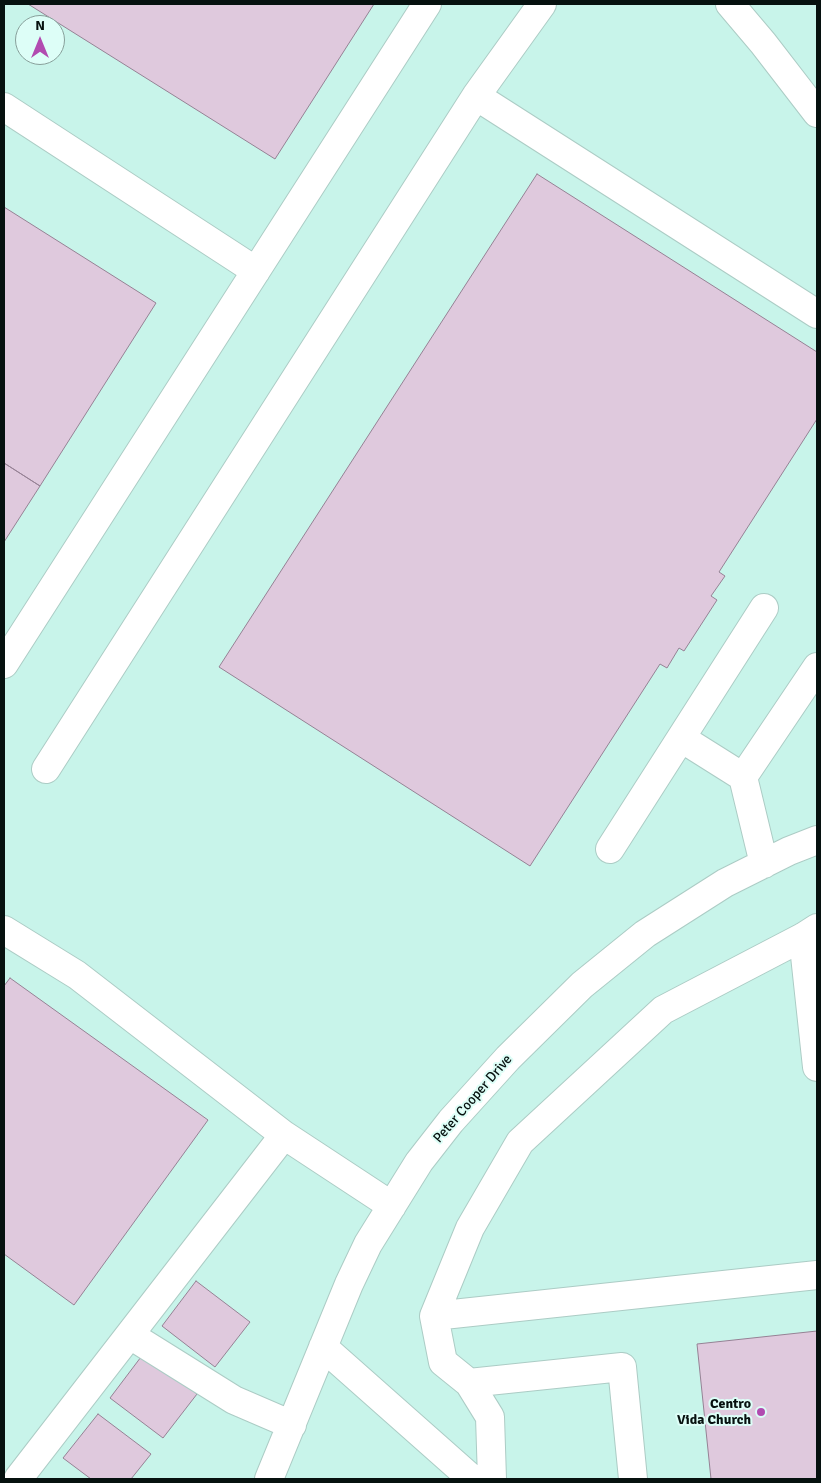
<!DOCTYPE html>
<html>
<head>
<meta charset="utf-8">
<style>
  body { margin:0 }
  #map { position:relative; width:821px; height:1483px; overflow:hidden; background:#ddfef7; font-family:Signika,sans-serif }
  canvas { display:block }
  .frame { position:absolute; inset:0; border:5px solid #06110f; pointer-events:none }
  .north { position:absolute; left:15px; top:15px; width:50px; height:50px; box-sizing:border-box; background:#ddfef7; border:1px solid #879f9a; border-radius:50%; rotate:0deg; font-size:14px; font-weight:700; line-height:20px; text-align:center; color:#06110f }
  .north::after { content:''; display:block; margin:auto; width:18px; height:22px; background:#b14bb0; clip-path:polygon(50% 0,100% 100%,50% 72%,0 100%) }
</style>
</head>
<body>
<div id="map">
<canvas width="821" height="1483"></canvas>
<div class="frame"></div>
<div class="north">N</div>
</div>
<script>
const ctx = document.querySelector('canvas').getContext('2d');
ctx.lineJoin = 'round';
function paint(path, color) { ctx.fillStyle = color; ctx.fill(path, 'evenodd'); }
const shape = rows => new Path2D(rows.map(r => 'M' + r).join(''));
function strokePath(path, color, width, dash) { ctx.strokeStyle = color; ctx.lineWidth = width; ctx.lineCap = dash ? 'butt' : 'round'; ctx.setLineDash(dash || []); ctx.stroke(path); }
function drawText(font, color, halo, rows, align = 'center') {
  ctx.font = font + ' Signika,sans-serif'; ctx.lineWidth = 4; ctx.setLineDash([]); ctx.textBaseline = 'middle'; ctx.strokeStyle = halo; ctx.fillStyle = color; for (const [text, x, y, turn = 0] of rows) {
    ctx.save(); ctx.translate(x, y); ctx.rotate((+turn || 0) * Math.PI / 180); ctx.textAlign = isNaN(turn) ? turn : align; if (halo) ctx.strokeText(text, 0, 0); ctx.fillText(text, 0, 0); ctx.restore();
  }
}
const built = shape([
  [4,4,817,4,817,1479,4,1479],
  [25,25,55,25,55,55,25,55]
]);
const building = shape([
  [28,4,374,4,275,159,28,4],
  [537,174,817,352,817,419,719,572,725,576,711,596,717,600,684,651,679,648,667,668,660,664,530,866,219,667,537,174],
  [4,207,156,303,40,486,4,463,4,207],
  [4,463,40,486,4,542,4,463],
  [10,978,208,1120,74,1305,4,1254,4,986,10,978],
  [196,1281,250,1322,215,1367,162,1326,196,1281],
  [817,1331,817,1479,711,1479,697,1344,817,1331],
  [144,1353,197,1394,163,1438,110,1398,144,1353],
  [98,1414,151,1454,131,1479,91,1479,63,1458,98,1414]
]);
const minor = shape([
  [730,4,763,43,817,113],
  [476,96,542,4],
  [4,107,256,271],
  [4,664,427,4],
  [681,738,743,777,764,864],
  [46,769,476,96,817,314],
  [743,777,817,667],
  [610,849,764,608],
  [4,930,77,975,284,1135,18,1479],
  [803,937,817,1067],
  [284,1135,392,1206],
  [434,1316,817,1275],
  [130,1335,234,1400,292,1425],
  [323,1347,472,1479],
  [469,1383,622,1367,633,1479],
  [269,1479,349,1284,368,1244,419,1162,451,1121,508,1058,582,985,645,934,725,883,789,851,817,840],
  [492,1479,490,1417,469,1383,443,1362,434,1316,470,1228,520,1142,663,1010,803,937,817,928]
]);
const markers = [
  [761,1412,5,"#b14bb0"]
];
const streetNames = [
  ["Peter Cooper Drive",473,1099,-49]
];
const poiNames = [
  ["Centro",751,1404],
  ["Vida Church",751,1420]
];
paint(built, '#c8f4ea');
paint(building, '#dfc9dd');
strokePath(building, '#968295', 1);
strokePath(minor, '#acccc5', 30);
strokePath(minor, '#fff', 28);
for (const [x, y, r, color] of markers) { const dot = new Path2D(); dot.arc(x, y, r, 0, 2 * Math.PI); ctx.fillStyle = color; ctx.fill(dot); strokePath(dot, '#ddfef7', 2); }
drawText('14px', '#06110f', '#ddfef7', streetNames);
drawText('bold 14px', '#06110f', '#ddfef7', poiNames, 'right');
</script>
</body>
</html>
